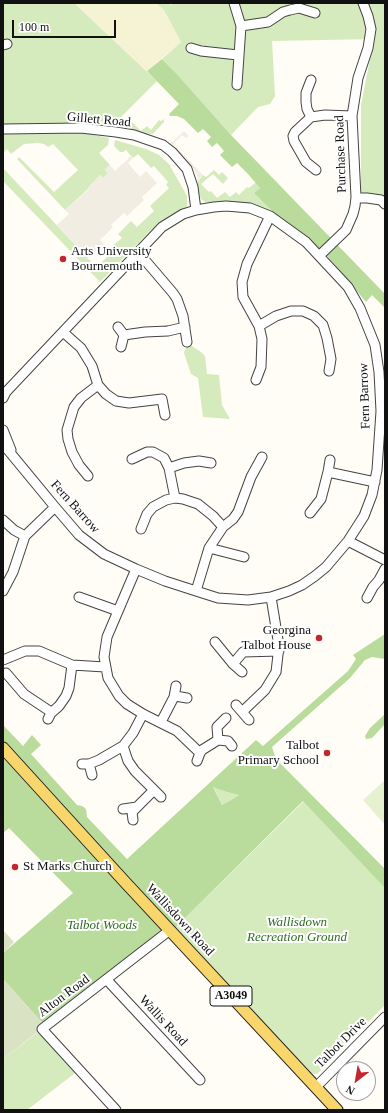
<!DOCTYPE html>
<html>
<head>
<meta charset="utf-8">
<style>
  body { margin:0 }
  #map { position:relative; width:388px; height:1113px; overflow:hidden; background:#fffdf5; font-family:Georgia,serif }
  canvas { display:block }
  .frame { position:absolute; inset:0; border:4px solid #111; pointer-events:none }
  .north { position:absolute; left:336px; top:1061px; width:40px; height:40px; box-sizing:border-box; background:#fff; border:1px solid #a0a0a0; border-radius:50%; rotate:211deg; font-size:11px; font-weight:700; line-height:16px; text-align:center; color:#111 }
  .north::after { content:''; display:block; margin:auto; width:14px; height:18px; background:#c4262e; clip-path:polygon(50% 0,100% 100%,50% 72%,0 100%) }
  .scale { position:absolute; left:12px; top:20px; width:104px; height:18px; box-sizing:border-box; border:2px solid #111; border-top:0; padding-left:5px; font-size:12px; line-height:14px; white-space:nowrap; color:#111; -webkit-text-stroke:3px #fff; paint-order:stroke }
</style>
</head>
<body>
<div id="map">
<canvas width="388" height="1113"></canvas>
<div class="frame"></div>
<div class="north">N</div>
<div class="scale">100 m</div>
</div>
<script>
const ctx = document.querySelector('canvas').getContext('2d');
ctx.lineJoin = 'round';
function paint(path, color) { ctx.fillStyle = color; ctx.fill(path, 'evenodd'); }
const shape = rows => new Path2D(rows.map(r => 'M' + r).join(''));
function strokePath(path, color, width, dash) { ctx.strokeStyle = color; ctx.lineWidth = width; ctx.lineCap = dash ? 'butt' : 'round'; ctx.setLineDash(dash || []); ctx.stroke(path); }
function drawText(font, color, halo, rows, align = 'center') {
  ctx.font = font + ' Georgia,serif'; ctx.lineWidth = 4; ctx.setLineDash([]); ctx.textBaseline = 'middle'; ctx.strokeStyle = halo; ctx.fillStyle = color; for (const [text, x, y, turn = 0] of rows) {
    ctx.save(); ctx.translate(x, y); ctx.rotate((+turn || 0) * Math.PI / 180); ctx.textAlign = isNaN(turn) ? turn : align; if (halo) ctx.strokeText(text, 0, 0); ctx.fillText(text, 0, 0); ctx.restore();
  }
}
const farmland = shape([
  [74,3,156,3,164,10,181,42,147,71]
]);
const green = shape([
  [3,3,74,3,157,81,121,117,127,123,130,120,141,131,147,126,151,130,159,120,161,121,164,119,164,122,153,134,149,134,112,126,89,124,3,126,3,48,8,47,4,39,3,39],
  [156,3,172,3,169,6,174,3,377,3,381,14,377,3,385,3,385,204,361,198,361,105,374,39,272,41,275,96,270,104,258,107,231,135,176,73,162,59,181,42,164,10],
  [3,129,79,132,109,138,108,145,99,153,110,165,105,170,108,173,103,178,100,175,89,188,65,210,17,159,19,157,54,192,78,170,53,144,48,147,44,144,38,143,24,144,11,154,7,149,3,153],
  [115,140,146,149,159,155,169,164,187,196,187,207,171,215,151,230,100,282,3,181,3,168,96,267,113,252,110,248,122,238,118,234,131,221,137,227,154,211,150,206,169,188,166,185,168,182,154,166,151,168,138,154,133,158,126,150,123,152,120,152,114,146],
  [214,170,219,175,222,172,228,178,223,184,213,174,201,184,209,192,211,191,217,198,225,192,230,197,236,192,239,195,247,187,249,188,256,182,260,188,254,193,276,215,205,202,201,199,197,188,197,183,203,175,206,177],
  [189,344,201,352,205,356,207,374,219,375,222,405,230,419,203,417,198,378,191,374,184,353,186,347],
  [213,786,227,792,239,795,231,800,222,805],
  [304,801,385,886,385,1005,317,1074,313,1074,304,1065,174,929],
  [42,1029,79,1070,27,1110,3,1110,3,1059]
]);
const forest = shape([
  [162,59,176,73,231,135,385,294,385,308,372,295,366,302,324,252,319,256,291,230,254,193,260,188,248,174,237,163,232,167,220,155,224,151,217,143,212,147,207,141,211,137,203,129,198,133,184,119,177,116,170,116,169,114,179,104,147,71],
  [385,634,385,659,372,657,365,660,350,678,272,747,276,759,385,869,385,888,303,801,174,929,3,744,3,725,23,746,32,735,41,745,31,754,77,805,82,806,86,809,87,817,127,859,256,740,263,746,348,671,356,659,353,655],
  [213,787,227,792,239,795,231,800,222,805],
  [385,714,385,724,372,738,366,739,365,736,370,728],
  [8,753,170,930,45,1026,3,979,3,953,73,893,9,828,3,833,3,756]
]);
const cemetery = shape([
  [3,930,14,942,3,953],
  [3,979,45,1026,3,1059]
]);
const pitch = shape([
  [385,780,385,825,363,800]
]);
const plaza = shape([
  [184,131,189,136,186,138,182,135,173,144,203,175,199,179,197,185,193,187,198,179,196,173,184,156,170,144],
  [131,156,133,158,128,163,140,177,146,171,157,183,142,197,144,200,127,216,124,213,111,225,113,227,100,240,104,244,88,258,57,225,69,214,65,210,89,189,88,187,100,175,103,178,108,173,105,170,110,165,115,171]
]);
const minor = shape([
  [234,3,241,26,237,85],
  [241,26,268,22,283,12,290,10,299,8,315,13],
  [3,45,7,44],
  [191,48,201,51,238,55],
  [311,80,306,93,306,102,307,109,311,117],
  [3,129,81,128,116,132,134,135,163,145,172,152,187,169,193,187,196,210],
  [316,170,306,162,294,141,293,136,295,132,311,117,325,115,352,116],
  [356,198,367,198,381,200,385,204],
  [138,252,173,293,177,299,183,316,187,342],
  [319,256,346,230,353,214,355,206,356,197,352,116,358,78,368,48,371,29,368,16,363,3],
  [259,326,276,316,291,311,303,311,314,316,323,325,327,338,331,359,329,371],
  [118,327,124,335],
  [63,332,81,348,92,366,98,385,106,394,116,401,129,403,162,399,165,415],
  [121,347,124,335,145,332,168,331,185,327],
  [256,380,261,367,262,339,259,326,243,297,242,282,247,264,270,216],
  [3,398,6,392,162,227,183,214,196,210,214,207,226,206,250,208,270,216,306,242,348,287,360,308,375,345,379,372,381,411,377,470,372,495,364,516,348,541,326,567,315,576,302,585,289,591,271,597,248,600,218,598,196,591,165,581,136,569,104,554,79,535,55,507,3,444],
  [3,430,11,450],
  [132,459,147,452,153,452,164,458,169,468,175,498],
  [169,468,184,463,199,461,211,463],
  [328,472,375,482],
  [88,476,79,465,72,452,68,439,67,430,74,407,81,398,98,385],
  [310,513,321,499,328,472,330,460],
  [3,520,14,530,25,536],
  [141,529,147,514,153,507,166,500,175,498,183,499,198,504,213,516,223,527],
  [348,541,385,560],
  [209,548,244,557],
  [136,569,107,637,104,657,108,678,119,696,127,704,143,714,177,731,200,753],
  [3,591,13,572,25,536,55,507],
  [196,591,209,548,223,527,233,519,238,512,251,477,262,457],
  [79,597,118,611],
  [367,598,373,587,379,580,385,569],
  [215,642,233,664,242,672],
  [3,660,25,651,39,651,72,665,105,667],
  [233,664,243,652,279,651],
  [6,673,24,694,51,712],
  [175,696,187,698],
  [236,705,249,720],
  [242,712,265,690,276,672,279,646,271,597],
  [143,714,133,733,123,746,128,761,135,771,161,797],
  [48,719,51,713,59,706,66,696,69,688,72,665],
  [161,722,174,697,176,686],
  [218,740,217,727,226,718],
  [197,761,200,753,202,750,218,740,228,741,232,746],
  [82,764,89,764,99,760,123,746],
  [89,764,92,775],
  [123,809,137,807],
  [133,820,132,812,153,791],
  [107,980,200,1080],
  [316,1087,385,1017],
  [116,1110,42,1029,170,930]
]);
const major = shape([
  [3,748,124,881,337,1110]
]);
const markers = [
  [63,259,4,"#c4262e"],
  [319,638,4,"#c4262e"],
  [327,753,4,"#c4262e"],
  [15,867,4,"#c4262e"]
];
const shields = [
  [231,996,42]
];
const shieldNames = [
  ["A3049",231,996]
];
const streetNames = [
  ["Gillett Road",99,120,5],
  ["Purchase Road",341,154,-92],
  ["Fern Barrow",365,396,-92],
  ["Fern Barrow",75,507,48],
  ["Wallisdown Road",180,920,47],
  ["Alton Road",64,996,-37],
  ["Wallis Road",163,1021,47],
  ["Talbot Drive",341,1043,-45]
];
const poiNames = [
  ["Arts University",71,252],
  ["Bournemouth",71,267],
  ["Georgina",311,631,"right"],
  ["Talbot House",311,646,"right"],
  ["Talbot",319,746,"right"],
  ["Primary School",319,761,"right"],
  ["St Marks Church",23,867]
];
const parkNames = [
  ["Wallisdown",297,923],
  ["Recreation Ground",297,938],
  ["Talbot Woods",102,926]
];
paint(farmland, '#f6f3d4');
paint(green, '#d5ebbd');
paint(forest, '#b9dc9c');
paint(cemetery, '#d9e3c4');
paint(pitch, '#e6f2cf');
paint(plaza, '#f1ede2');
strokePath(minor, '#444', 11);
strokePath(major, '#222', 13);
strokePath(minor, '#fff', 9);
strokePath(major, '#f9d66b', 11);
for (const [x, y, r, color] of markers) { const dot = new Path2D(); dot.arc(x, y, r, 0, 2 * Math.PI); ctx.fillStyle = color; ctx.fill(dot); strokePath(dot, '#fff', 1.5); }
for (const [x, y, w] of shields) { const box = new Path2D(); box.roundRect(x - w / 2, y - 10, w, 20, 3); ctx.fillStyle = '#fff'; ctx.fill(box); strokePath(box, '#111', 1); }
drawText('bold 12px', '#111', null, shieldNames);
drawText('13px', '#111', '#fff', streetNames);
drawText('13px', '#111', '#fff', poiNames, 'left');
drawText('italic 13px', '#2f6b1f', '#fff', parkNames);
</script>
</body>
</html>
